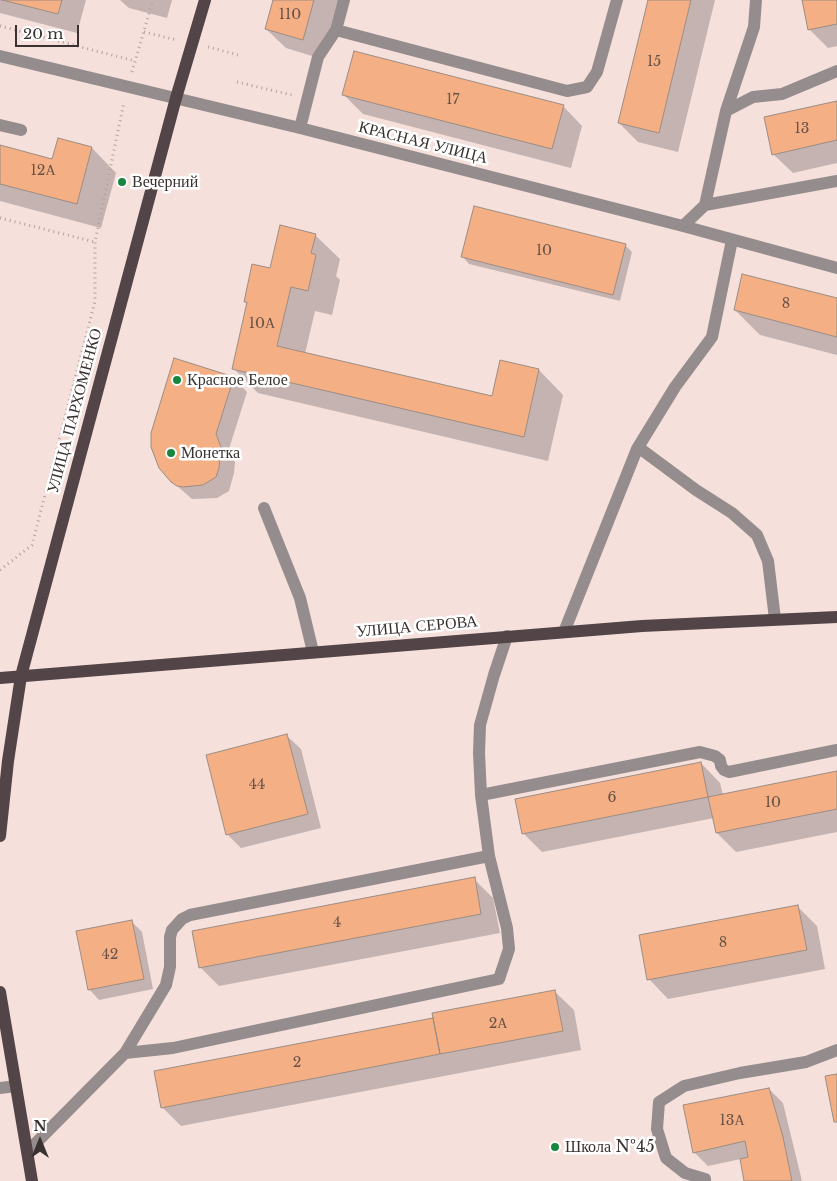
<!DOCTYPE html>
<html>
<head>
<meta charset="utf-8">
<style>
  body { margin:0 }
  #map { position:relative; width:837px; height:1181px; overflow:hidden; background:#f5e0dc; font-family:"Libre Baskerville",serif }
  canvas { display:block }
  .north { position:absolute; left:15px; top:1116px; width:50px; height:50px; -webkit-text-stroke:4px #fff; paint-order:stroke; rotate:0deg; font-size:14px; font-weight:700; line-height:20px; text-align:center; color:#3a3231 }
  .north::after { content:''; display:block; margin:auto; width:18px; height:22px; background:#3a3231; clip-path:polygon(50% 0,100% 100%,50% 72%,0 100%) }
  .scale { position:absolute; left:15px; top:25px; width:64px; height:22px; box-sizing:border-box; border:2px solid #3a3231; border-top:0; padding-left:6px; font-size:15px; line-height:18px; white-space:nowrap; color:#3a3231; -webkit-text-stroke:4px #fff; paint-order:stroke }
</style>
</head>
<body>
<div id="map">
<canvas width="837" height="1181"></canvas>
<div class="north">N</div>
<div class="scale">20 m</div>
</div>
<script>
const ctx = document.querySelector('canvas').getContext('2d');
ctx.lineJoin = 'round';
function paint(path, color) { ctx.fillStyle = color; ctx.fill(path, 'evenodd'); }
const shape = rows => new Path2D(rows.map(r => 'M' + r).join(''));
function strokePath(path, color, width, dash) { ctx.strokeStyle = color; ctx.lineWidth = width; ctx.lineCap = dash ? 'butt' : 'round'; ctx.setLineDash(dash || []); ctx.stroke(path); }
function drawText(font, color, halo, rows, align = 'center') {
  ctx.font = font + ' "Libre Baskerville",serif'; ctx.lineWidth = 5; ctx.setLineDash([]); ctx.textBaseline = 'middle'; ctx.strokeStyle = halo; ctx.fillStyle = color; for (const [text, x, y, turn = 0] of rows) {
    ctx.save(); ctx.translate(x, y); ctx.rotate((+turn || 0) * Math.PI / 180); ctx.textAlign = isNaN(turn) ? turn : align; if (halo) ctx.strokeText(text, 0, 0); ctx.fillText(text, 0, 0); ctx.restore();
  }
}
const shadow = shape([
  [0,0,86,0,77,33,0,13],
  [120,0,172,0,167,18,129,8],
  [274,0,338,0,322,59,286,48,266,29],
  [649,0,715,0,678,152,638,142,619,123],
  [803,0,837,0,837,46,828,48,809,29],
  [344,95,563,106,582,126,571,168,363,114],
  [837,102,837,163,793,173,773,154],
  [0,146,53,161,92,148,116,173,101,228,0,201],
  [315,235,340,259,336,276,340,280,332,315,315,311,305,354,493,397,539,370,563,395,548,461,258,393,233,368,248,304,245,301,271,270],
  [625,245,632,252,620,301,469,264,463,257],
  [837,299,837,355,760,335,735,310],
  [233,378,247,392,229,449,235,462,234,473,229,491,217,498,192,499,167,477],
  [287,736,301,749,321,828,241,848,227,834],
  [701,763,720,783,723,795,837,773,837,832,736,852,717,833,714,818,542,852,523,833],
  [474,879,493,898,500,933,219,986,200,967],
  [798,907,817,926,825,969,668,999,649,979],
  [132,922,142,932,153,989,99,1000,89,989],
  [554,991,574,1010,581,1050,181,1126,162,1107,434,1019],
  [769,1089,783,1103,802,1181,746,1181,741,1159,708,1166,694,1152]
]);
const building = shape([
  [2,0,62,0,58,14,2,0],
  [273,0,314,0,303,40,265,29,273,0],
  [648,0,691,0,659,133,618,123,648,0],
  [802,0,837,0,837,24,808,30,802,0],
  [354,51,564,105,552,149,342,95,354,51],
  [837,101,837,140,772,155,764,117,837,101],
  [58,138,92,147,77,204,0,184,0,145,52,159,58,138],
  [474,206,626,244,613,295,461,257,474,206],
  [280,225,316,234,311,253,316,255,308,291,291,287,277,346,492,396,500,360,539,369,524,437,232,369,247,302,244,302,252,264,270,268,280,225],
  [742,274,837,298,837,337,734,310,742,274],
  [174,358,234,377,216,434,221,447,219,468,216,477,203,485,183,487,177,486,171,482,159,468,151,447,151,433,174,358],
  [287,734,308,814,226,835,206,755,287,734],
  [701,762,708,797,522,834,515,799,701,762],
  [837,771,837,809,716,833,708,797,837,771],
  [475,877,481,914,199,968,192,931,475,877],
  [798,905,807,950,647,980,639,935,798,905],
  [132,920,144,979,88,990,76,931,132,920],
  [555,990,563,1031,440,1054,432,1013,555,990],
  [433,1018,440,1054,161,1108,154,1071,433,1018],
  [837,1074,837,1122,834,1122,825,1076,837,1074],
  [769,1088,783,1137,792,1181,744,1181,740,1159,748,1157,745,1141,693,1153,683,1105,769,1088]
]);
const path = shape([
  [0,26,135,61],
  [144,32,177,40],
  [208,47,242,56],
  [132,72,153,0],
  [237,82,292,95],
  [0,218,95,242],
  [0,570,32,545,95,301,95,242,124,102]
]);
const minor = shape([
  [336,30,567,91,587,87,597,72,617,0],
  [0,56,300,128,683,226,837,268],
  [726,111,753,97,782,94,837,71],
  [0,125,21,130],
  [300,128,318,57,336,30,344,0],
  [705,205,726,111,754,27,756,0],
  [683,226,705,205,837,181],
  [638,447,696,490,732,513,757,535,768,561,775,619],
  [264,508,300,598,313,652],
  [564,632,637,449,675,387,712,337,732,240],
  [481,795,700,752,715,756,720,760,721,766,724,770,729,772,837,750],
  [125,1053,173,1048,499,979,509,949,507,928,489,856,481,795,479,753,480,725,494,675,507,636],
  [0,1088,16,1086],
  [28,1151,125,1053,166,985,170,967,170,937,172,930,182,919,190,915,489,856],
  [705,1181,705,1179,685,1173,666,1158,657,1129,659,1102,684,1086,740,1073,806,1062,837,1050]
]);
const major = shape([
  [0,678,642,626,837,617],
  [0,836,8,761,21,676,176,98,205,0],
  [0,992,32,1181]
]);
const markers = [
  [122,182,5,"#17863e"],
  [177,380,5,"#17863e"],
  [171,453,5,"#17863e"],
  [555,1147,5,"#17863e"]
];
const numberNames = [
  ["110",290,15],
  ["15",654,62],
  ["17",453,100],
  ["13",802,129],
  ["12А",43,171],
  ["10",544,251],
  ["8",786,304],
  ["10А",262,324],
  ["44",257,785],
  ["6",612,798],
  ["10",773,803],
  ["4",337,923],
  ["8",723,943],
  ["42",110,955],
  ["2А",498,1024],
  ["2",297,1063],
  ["13А",732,1121]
];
const streetNames = [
  ["КРАСНАЯ УЛИЦА",423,143,14],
  ["УЛИЦА ПАРХОМЕНКО",75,411,-75],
  ["УЛИЦА СЕРОВА",417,627,-5]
];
const poiNames = [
  ["Вечерний",132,182],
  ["Красное Белое",187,380],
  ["Монетка",181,453],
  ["Школа №45",565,1147]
];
paint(shadow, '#0003');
paint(building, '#f4af84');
strokePath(building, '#9c8c83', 1);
strokePath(path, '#b2a29f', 3, [1, 4]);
strokePath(minor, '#958c8d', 12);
strokePath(major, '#524447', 12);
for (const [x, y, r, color] of markers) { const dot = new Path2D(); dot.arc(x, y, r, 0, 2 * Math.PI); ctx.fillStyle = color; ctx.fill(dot); strokePath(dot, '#fff', 2); }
drawText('14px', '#685146', null, numberNames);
drawText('16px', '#3a3231', '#fff', streetNames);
drawText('16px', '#3a3231', '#fff', poiNames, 'left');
</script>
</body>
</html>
